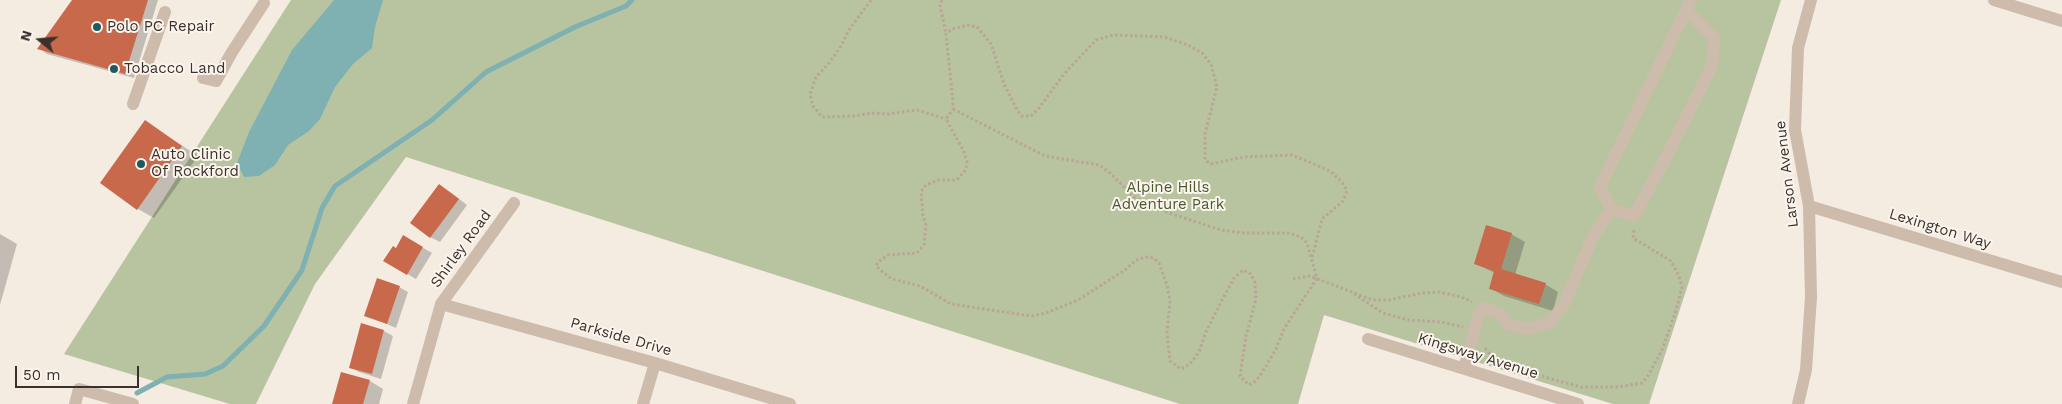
<!DOCTYPE html>
<html>
<head>
<meta charset="utf-8">
<style>
  body { margin:0 }
  #map { position:relative; width:2062px; height:404px; overflow:hidden; background:#f4ebe1; font-family:"Work Sans",sans-serif }
  canvas { display:block }
  .north { position:absolute; left:15px; top:15px; width:50px; height:50px; -webkit-text-stroke:4px #fbf5ee; paint-order:stroke; rotate:287deg; font-size:14px; font-weight:700; line-height:20px; text-align:center; color:#3b302b }
  .north::after { content:''; display:block; margin:auto; width:18px; height:22px; background:#3b302b; clip-path:polygon(50% 0,100% 100%,50% 72%,0 100%) }
  .scale { position:absolute; left:15px; top:366px; width:124px; height:22px; box-sizing:border-box; border:2px solid #3b302b; border-top:0; padding-left:6px; font-size:15px; line-height:18px; white-space:nowrap; color:#3b302b; -webkit-text-stroke:4px #fbf5ee; paint-order:stroke }
</style>
</head>
<body>
<div id="map">
<canvas width="2062" height="404"></canvas>
<div class="north">N</div>
<div class="scale">50 m</div>
</div>
<script>
const ctx = document.querySelector('canvas').getContext('2d');
ctx.lineJoin = 'round';
function paint(path, color) { ctx.fillStyle = color; ctx.fill(path, 'evenodd'); }
const shape = rows => new Path2D(rows.map(r => 'M' + r).join(''));
function strokePath(path, color, width, dash) { ctx.strokeStyle = color; ctx.lineWidth = width; ctx.lineCap = dash ? 'butt' : 'round'; ctx.setLineDash(dash || []); ctx.stroke(path); }
function drawText(font, color, halo, rows, align = 'center') {
  ctx.font = font + ' "Work Sans",sans-serif'; ctx.lineWidth = 4; ctx.setLineDash([]); ctx.textBaseline = 'middle'; ctx.strokeStyle = halo; ctx.fillStyle = color; for (const [text, x, y, turn = 0] of rows) {
    ctx.save(); ctx.translate(x, y); ctx.rotate((+turn || 0) * Math.PI / 180); ctx.textAlign = isNaN(turn) ? turn : align; if (halo) ctx.strokeText(text, 0, 0); ctx.fillText(text, 0, 0); ctx.restore();
  }
}
const green = shape([
  [291,0,1781,0,1649,404,1613,404,1324,315,1298,404,1180,404,406,157,315,284,256,404,230,404,64,354]
]);
const water = shape([
  [334,0,383,0,375,27,372,48,353,64,335,87,320,119,309,131,288,145,275,165,259,176,244,177,237,163,249,132,292,50]
]);
const shadow = shape([
  [74,0,158,0,134,78,47,54,39,48],
  [146,122,198,156,154,218,138,209],
  [449,191,467,205,440,242,430,237],
  [0,234,17,244,0,305],
  [1511,234,1525,242,1515,275,1545,284,1558,292,1553,311,1504,296,1490,288,1495,273,1476,264],
  [404,237,432,253,416,279,385,261,396,250],
  [399,287,408,292,396,328,366,315],
  [362,325,384,331,393,336,381,379,359,372,350,367],
  [370,381,383,389,379,404,334,404]
]);
const stream = shape([
  [137,393,167,377,205,374,223,366,264,326,302,270,322,208,335,186,432,120,486,72,575,27,626,6,632,0]
]);
const building = shape([
  [72,0,148,0,125,74,37,49],
  [145,120,182,146,137,210,100,183],
  [439,184,459,199,430,238,410,223],
  [1486,225,1512,233,1501,269,1546,283,1539,304,1489,289,1494,271,1474,264],
  [403,235,423,247,407,275,383,261,393,246,396,248],
  [377,278,400,286,387,324,364,316],
  [361,323,384,330,372,374,349,368],
  [341,372,370,380,363,404,332,404]
]);
const path = shape([
  [871,0,849,30,841,46,829,63,816,77,810,94,813,106,822,117,855,116,871,113,887,114,917,110,946,119],
  [942,0,940,5,946,34],
  [953,109,1045,156,1099,165,1110,173,1134,197,1150,205,1172,214,1221,230,1244,233,1290,233,1301,237,1307,243,1317,278,1284,329,1276,349,1265,368,1256,381,1249,385,1240,376,1246,336,1256,299,1255,283,1251,274,1243,270,1234,278,1221,302,1206,332,1199,352,1190,364,1181,369,1170,361,1167,333,1170,301,1167,285,1159,263,1154,258,1147,257,1136,260,1125,270,1078,300,1046,313,1031,316,951,304,920,286,892,279,880,270,876,265,882,259,888,255,917,253,924,245,926,225,923,216,921,192,925,186,937,180,957,180,966,169,967,162,964,152,946,119,953,109,953,102,946,34,952,29,968,25,977,27,991,44,1004,84,1017,110,1022,116,1031,116,1039,108,1064,74,1096,40,1113,35,1165,37,1188,45,1202,53,1211,64,1217,87,1205,134,1205,160,1211,164,1243,157,1292,155,1330,171,1342,182,1347,191,1343,201,1322,219,1312,258],
  [1293,279,1310,276,1373,300,1389,300,1422,293,1440,292,1461,297,1472,302],
  [1354,294,1383,313,1409,320,1441,322,1463,327],
  [1485,348,1493,358,1551,379,1581,387,1618,387,1642,383,1648,376,1662,350,1676,311,1682,287,1679,276,1671,261,1633,238,1634,229]
]);
const minor = shape([
  [1994,0,2062,21],
  [1686,10,1714,38,1712,66,1663,163,1634,216,1611,209,1600,187,1691,0],
  [203,78,216,81,232,52,264,3],
  [133,104,165,12],
  [1809,206,2062,282],
  [441,304,655,363,790,404],
  [1368,339,1578,404],
  [1464,368,1479,315,1484,308,1499,313,1509,325,1527,329,1551,322,1564,304,1593,237,1611,209],
  [75,404,79,389,133,404],
  [413,404,441,304,514,203],
  [643,404,655,363],
  [1798,404,1806,370,1811,297,1809,206,1795,130,1798,48,1811,0]
]);
const markers = [
  [97,27,5,"#1f5a5e"],
  [114,69,5,"#1f5a5e"],
  [141,164,5,"#1f5a5e"]
];
const poiNames = [
  ["Polo PC Repair",107,27],
  ["Tobacco Land",124,69],
  ["Auto Clinic",151,155],
  ["Of Rockford",151,172]
];
const streetNames = [
  ["Larson Avenue",1787,174,-97],
  ["Lexington Way",1940,229,17],
  ["Shirley Road",461,249,-54],
  ["Parkside Drive",621,337,16],
  ["Kingsway Avenue",1478,356,17]
];
const parkNames = [
  ["Alpine Hills",1168,188],
  ["Adventure Park",1168,205]
];
paint(green, '#b8c4a0');
paint(water, '#7fb0b2');
paint(shadow, '#0003');
strokePath(stream, '#7fb0b2', 5);
paint(building, '#c8694b');
strokePath(path, '#b9a596', 3, [2.5, 2.5]);
strokePath(minor, '#cdbbac', 12);
for (const [x, y, r, color] of markers) { const dot = new Path2D(); dot.arc(x, y, r, 0, 2 * Math.PI); ctx.fillStyle = color; ctx.fill(dot); strokePath(dot, '#fbf5ee', 2); }
drawText('15px', '#3b302b', '#fbf5ee', poiNames, 'left');
drawText('15px', '#3b302b', '#fbf5ee', streetNames);
drawText('15px', '#4a5a2e', '#fbf5ee', parkNames);
</script>
</body>
</html>
